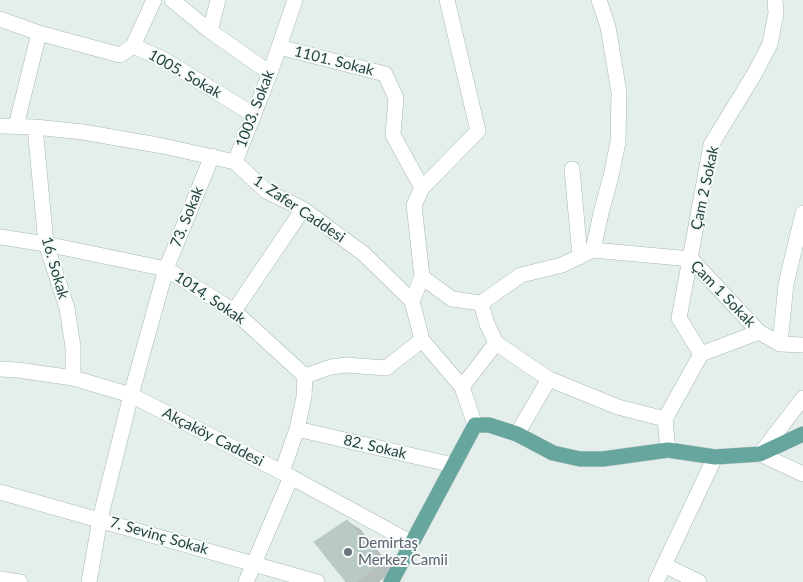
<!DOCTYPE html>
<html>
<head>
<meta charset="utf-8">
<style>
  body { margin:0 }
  canvas { display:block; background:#e4efeb }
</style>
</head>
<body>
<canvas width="803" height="582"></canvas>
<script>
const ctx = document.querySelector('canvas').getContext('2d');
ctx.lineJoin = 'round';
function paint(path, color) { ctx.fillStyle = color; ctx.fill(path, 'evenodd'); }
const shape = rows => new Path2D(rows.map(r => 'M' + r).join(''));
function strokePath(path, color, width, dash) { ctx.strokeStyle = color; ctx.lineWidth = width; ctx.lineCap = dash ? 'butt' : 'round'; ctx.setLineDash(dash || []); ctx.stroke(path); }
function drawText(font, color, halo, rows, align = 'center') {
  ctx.font = font + ' Lato,sans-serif'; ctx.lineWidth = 4; ctx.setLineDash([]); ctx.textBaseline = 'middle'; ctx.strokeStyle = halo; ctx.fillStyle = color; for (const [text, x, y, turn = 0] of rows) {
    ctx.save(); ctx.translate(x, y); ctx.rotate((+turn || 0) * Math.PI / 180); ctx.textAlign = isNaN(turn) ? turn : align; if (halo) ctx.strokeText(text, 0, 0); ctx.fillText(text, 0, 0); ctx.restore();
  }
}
const shadow = shape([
  [347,521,360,529,394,570,379,582,348,582]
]);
const building = shape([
  [347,520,382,562,357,582,346,582,314,542,347,520]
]);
const minor = shape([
  [172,0,210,31,270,73],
  [0,19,39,33,120,55,133,46,163,59,254,115],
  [210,31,218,0],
  [133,46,154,0],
  [279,47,385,74,396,98,393,135,422,188],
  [0,126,35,127,83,132,163,146,235,162,266,191,303,209,364,254,412,301,422,340,462,387,475,425],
  [16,126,39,33],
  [35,127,46,244,67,308,73,347,73,378],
  [235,162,270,73,295,0],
  [572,169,580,257],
  [0,237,46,244,166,269,234,311,305,376,304,397,297,429,282,472],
  [593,250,601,213,611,176,618,142,619,92,608,27,599,0],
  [422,277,452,299,481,303,521,275,562,265,593,250,691,259,759,332,780,344,803,345],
  [412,301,422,277,414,205,422,188,478,131,447,0],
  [481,303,487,324,496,343,549,379,618,407,665,419],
  [234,311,303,209],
  [780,344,786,284,803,213],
  [701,354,679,318,711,145,755,73,770,44,776,13,775,0],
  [0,369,18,370,73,378,131,395,291,477,412,543],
  [305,376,331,367,346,365,386,368,422,340],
  [462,387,496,343],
  [803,398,760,454,803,474],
  [297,429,453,465],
  [517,434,549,379],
  [668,450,665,419,701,354,759,332],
  [0,492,317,582],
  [664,565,699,582],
  [0,579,20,582],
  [89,582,100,519,131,395,166,269,212,156],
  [246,582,291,477],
  [656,582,715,457]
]);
const major = shape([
  [391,582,475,425,489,425,517,434,553,453,580,459,603,459,668,450,715,457,760,454,803,434]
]);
const markers = [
  [348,552,5,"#6b7280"]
];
const streetNames = [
  ["1101. Sokak",334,61,14],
  ["1005. Sokak",185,74,30],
  ["1003. Sokak",255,109,-69],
  ["Çam 2 Sokak",705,188,-78],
  ["1. Zafer Caddesi",299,209,34],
  ["73. Sokak",187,217,-68],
  ["16. Sokak",55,268,74],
  ["Çam 1 Sokak",723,294,46],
  ["1014. Sokak",210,298,34],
  ["Akçaköy Caddesi",213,437,27],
  ["82. Sokak",375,447,13],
  ["7. Sevinç Sokak",159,536,16]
];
const worshipNames = [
  ["Demirtaş",358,543],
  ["Merkez Camii",358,560]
];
paint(shadow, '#0003');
paint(building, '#b9cac5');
strokePath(building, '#b6c9c4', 1);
strokePath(minor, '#a6b8b4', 16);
strokePath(major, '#c1cac9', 16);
strokePath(minor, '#fff', 15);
strokePath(major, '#67a69f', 15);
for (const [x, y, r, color] of markers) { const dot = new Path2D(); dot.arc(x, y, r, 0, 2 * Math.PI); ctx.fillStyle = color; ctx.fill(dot); strokePath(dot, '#f5faf9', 2); }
drawText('15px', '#22423e', '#f5faf9', streetNames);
drawText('15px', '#5b616d', '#f5faf9', worshipNames, 'left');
</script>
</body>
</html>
